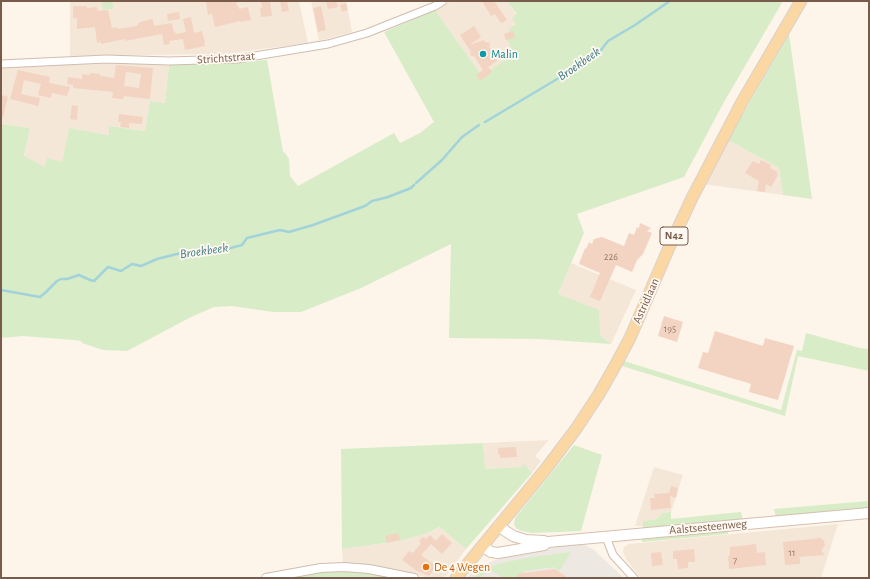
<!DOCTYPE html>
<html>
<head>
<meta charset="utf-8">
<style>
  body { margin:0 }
  #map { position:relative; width:870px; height:579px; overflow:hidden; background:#fdf5ea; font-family:"Alegreya Sans",sans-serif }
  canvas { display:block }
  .frame { position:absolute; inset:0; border:2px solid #795b4c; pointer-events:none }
</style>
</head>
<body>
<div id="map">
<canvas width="870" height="579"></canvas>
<div class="frame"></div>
</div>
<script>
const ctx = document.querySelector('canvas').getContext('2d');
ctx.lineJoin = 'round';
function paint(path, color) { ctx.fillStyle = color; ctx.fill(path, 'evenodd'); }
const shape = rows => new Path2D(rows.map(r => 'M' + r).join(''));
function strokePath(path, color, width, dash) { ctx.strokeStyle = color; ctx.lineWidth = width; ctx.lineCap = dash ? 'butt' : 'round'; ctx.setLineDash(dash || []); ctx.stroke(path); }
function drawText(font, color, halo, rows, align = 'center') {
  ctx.font = font + ' "Alegreya Sans",sans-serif'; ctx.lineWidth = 3.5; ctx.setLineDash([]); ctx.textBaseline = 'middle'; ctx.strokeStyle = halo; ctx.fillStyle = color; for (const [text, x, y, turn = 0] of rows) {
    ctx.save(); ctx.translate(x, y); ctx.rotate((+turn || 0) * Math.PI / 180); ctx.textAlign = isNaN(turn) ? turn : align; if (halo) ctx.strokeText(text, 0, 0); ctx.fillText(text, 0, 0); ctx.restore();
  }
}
const residential = shape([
  [70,1,101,1,103,10,113,9,113,1,299,1,308,43,226,54,70,56],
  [311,1,346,1,352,32,319,41],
  [451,1,506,1,517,15,516,24,513,36,516,53,482,76,435,10],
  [117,63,169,65,165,103,150,101,145,131,109,126,109,135,69,128,62,162,45,167,24,157,30,128,1,124,1,68,58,65],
  [728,140,779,168,783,195,703,184],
  [571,263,636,290,611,344,600,335,558,294],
  [549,440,535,456,541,461,532,473,528,468,521,467,485,469,483,443],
  [654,467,683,475,671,512,662,513,657,519,643,521,643,526,635,526],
  [838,524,821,578,641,578,627,561,623,552,624,547,629,544],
  [441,527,466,549,447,575,442,578,426,577,386,568,343,563,342,549,399,541,425,534]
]);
const industrial = shape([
  [575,544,583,544,594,550,624,578,466,578,478,567,498,559,527,552]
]);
const green = shape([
  [101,1,113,1,113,9,103,10],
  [506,1,783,1,724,102,684,177,577,214,584,233,558,294,599,310,600,335,611,344,539,339,449,338,451,244,361,288,301,312,273,312,232,306,214,307,191,317,127,351,103,350,82,343,81,341,74,340,23,336,1,338,1,124,30,128,24,156,45,167,47,158,62,162,69,128,109,135,109,126,145,131,150,101,165,103,169,65,232,63,267,60,283,152,285,153,289,159,290,176,298,186,394,133,400,143,420,133,434,122,384,32,435,10,482,76,515,53,507,40,512,36,508,30,516,24,512,18,517,14],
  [789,34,812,199,783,195,779,168,728,140],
  [806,333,860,348,869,349,869,371,798,356,785,416,622,366,624,361,781,410,797,350,802,351],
  [483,443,485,469,521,467,524,464,532,473,466,549,440,527,425,534,399,541,342,549,341,449],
  [574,445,602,455,581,531,532,533,522,531,517,529,514,525,515,518],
  [869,501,869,509,776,517,774,509],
  [671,512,671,519,741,512,743,521,728,522,728,534,642,542,641,536,673,533,673,525,643,528,643,521,657,519,662,513],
  [571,552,559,571,554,567,525,571,520,578,503,578,491,570,481,576,479,578,474,578,479,572,501,563,533,557],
  [346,570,366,572,398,578,286,578,320,572]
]);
const stream = shape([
  [485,122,579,66,586,61,592,55,601,50,608,41,635,25,670,1],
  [416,183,442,160,462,137,479,125],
  [1,290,40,297,46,292,57,281,61,279,67,279,79,275,90,280,94,281,108,267,121,271,132,264,141,266,157,259,181,253,203,249,213,251,223,250,242,245,247,238,280,230,289,232,313,225,365,206,372,201,388,197,411,188,414,185]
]);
const building = shape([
  [210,1,236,1,237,6,238,6,239,9,248,7,251,20,240,22,240,21,215,27,212,14,208,15,206,2],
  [261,1,270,1,272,16,261,17,260,8,262,8],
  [280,1,287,1,289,11,282,12],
  [326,1,336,1,338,7,328,9],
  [482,1,494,1,507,20,501,23,495,14,491,16],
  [346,3,348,10,342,12,340,5],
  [73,6,87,6,87,8,97,7,98,11,108,10,112,28,117,27,117,29,137,26,138,24,140,22,152,19,153,20,154,26,172,23,173,29,176,34,186,32,183,19,191,17,194,33,202,31,205,42,204,42,205,46,185,50,183,39,169,41,170,44,164,45,162,34,125,41,125,39,101,44,101,42,97,43,95,27,77,29,77,18,73,18],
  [321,6,326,30,318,32,313,8],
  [179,12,180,19,168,21,167,14],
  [474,26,481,37,469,45,484,40,485,42,490,43,489,47,497,61,488,67,492,72,480,81,476,75,483,70,475,57,470,55,471,52,460,35],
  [513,31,515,38,506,40,504,34],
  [116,65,153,68,150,99,124,96,123,99,112,98,113,92,73,88,73,85,67,84,68,77,82,79,82,74,90,75,90,73,100,74,100,76,114,78],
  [126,72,141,74,139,88,124,86],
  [18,70,50,77,49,83,70,87,67,96,52,93,51,98,38,95,41,84,24,80,21,94,40,98,38,106,10,99],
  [2,95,8,97,3,117,1,116,1,96,2,97],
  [72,105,78,106,77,120,70,119],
  [119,114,143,117,142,124,129,123,129,128,120,127,121,122,118,122],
  [761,160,771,165,770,168,778,172,777,174,778,175,771,187,766,184,765,192,757,191,759,181,745,173,753,161,759,164],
  [640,223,651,228,647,231,652,233,643,254,637,260,632,272,616,265,600,301,590,297,600,273,579,264,585,248,586,249,589,242,592,244,594,239,602,237,624,246,629,233,634,235,637,227,639,228],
  [664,316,683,322,677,342,658,336],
  [715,331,763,346,765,338,794,346,778,400,749,392,751,384,698,368,703,352,708,353],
  [516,447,517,457,500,458,500,454,498,455,498,448],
  [671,486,678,488,676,498,670,496,671,508,651,510,650,498,655,498,654,494,656,494,669,493],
  [398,533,400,540,387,543,385,536],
  [442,534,452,543,442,554,431,544,421,555,436,566,429,576,417,571,402,560,409,551,413,553,421,543,419,541,423,537,426,539,430,535,436,541],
  [821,538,824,541,825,545,821,551,825,555,798,557,800,558,800,564,785,565,783,542],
  [756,544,757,553,765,552,766,565,729,569,728,556,730,555,730,547],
  [694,549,695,562,688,562,688,568,678,569,677,559,673,559,673,551],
  [661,552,663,565,652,566,651,553],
  [555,569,568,578,517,578,517,574]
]);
const minor = shape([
  [1,64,106,59,169,61,237,59,328,44,367,33,435,6,443,1],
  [606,537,613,555,634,578]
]);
const tertiary = shape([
  [266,578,321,568,344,567,369,569,414,578]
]);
const secondary = shape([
  [498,526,513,536,526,540,544,541],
  [482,546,491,552,498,553,544,545,548,542,869,513]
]);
const primary = shape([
  [456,578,545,470,576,429,599,394,615,366,630,338,671,243,692,198,742,102,801,1]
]);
const markers = [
  [483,54,4,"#0f9aa8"],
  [426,567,4,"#e8710a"]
];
const numberNames = [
  ["226",611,257],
  ["195",670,329],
  ["11",792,553],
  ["7",735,561]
];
const shields = [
  [674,236,28]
];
const shieldNames = [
  ["N42",674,236]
];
const cultureNames = [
  ["Malin",491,54]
];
const streetNames = [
  ["Strichtstraat",226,58,-4],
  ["Astridlaan",646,301,-66],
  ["Aalstsesteenweg",708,527,-5]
];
const foodNames = [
  ["De 4 Wegen",434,567]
];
const waterNames = [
  ["Broekbeek",579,64,-35],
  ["Broekbeek",204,251,-8]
];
paint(residential, '#f5e7d8');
paint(industrial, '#eee8e3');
paint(green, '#d7ecc7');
strokePath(stream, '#a3d3da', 2.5);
paint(building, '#f3d3c1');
strokePath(minor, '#d0bdaf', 9);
strokePath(tertiary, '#d0bdaf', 10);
strokePath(secondary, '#d6bfaf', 12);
strokePath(primary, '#d9d1cd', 13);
strokePath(minor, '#fff', 7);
strokePath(tertiary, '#fff', 8);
strokePath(secondary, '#fff', 10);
strokePath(primary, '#fbd8a3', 11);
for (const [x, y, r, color] of markers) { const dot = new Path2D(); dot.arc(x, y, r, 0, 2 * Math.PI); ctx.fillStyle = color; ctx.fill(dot); strokePath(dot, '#fff9f1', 1.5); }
drawText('10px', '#987969', null, numberNames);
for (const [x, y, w] of shields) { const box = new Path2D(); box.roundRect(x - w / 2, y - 9, w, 18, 3); ctx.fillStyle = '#fff9f1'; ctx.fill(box); strokePath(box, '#795b4c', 1); }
drawText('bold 11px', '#795b4c', null, shieldNames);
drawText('12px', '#0d838f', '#fff9f1', cultureNames, 'left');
drawText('12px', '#795b4c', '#fff9f1', streetNames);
drawText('12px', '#c56008', '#fff9f1', foodNames, 'left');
drawText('italic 13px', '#427c85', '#fff9f1', waterNames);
</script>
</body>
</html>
